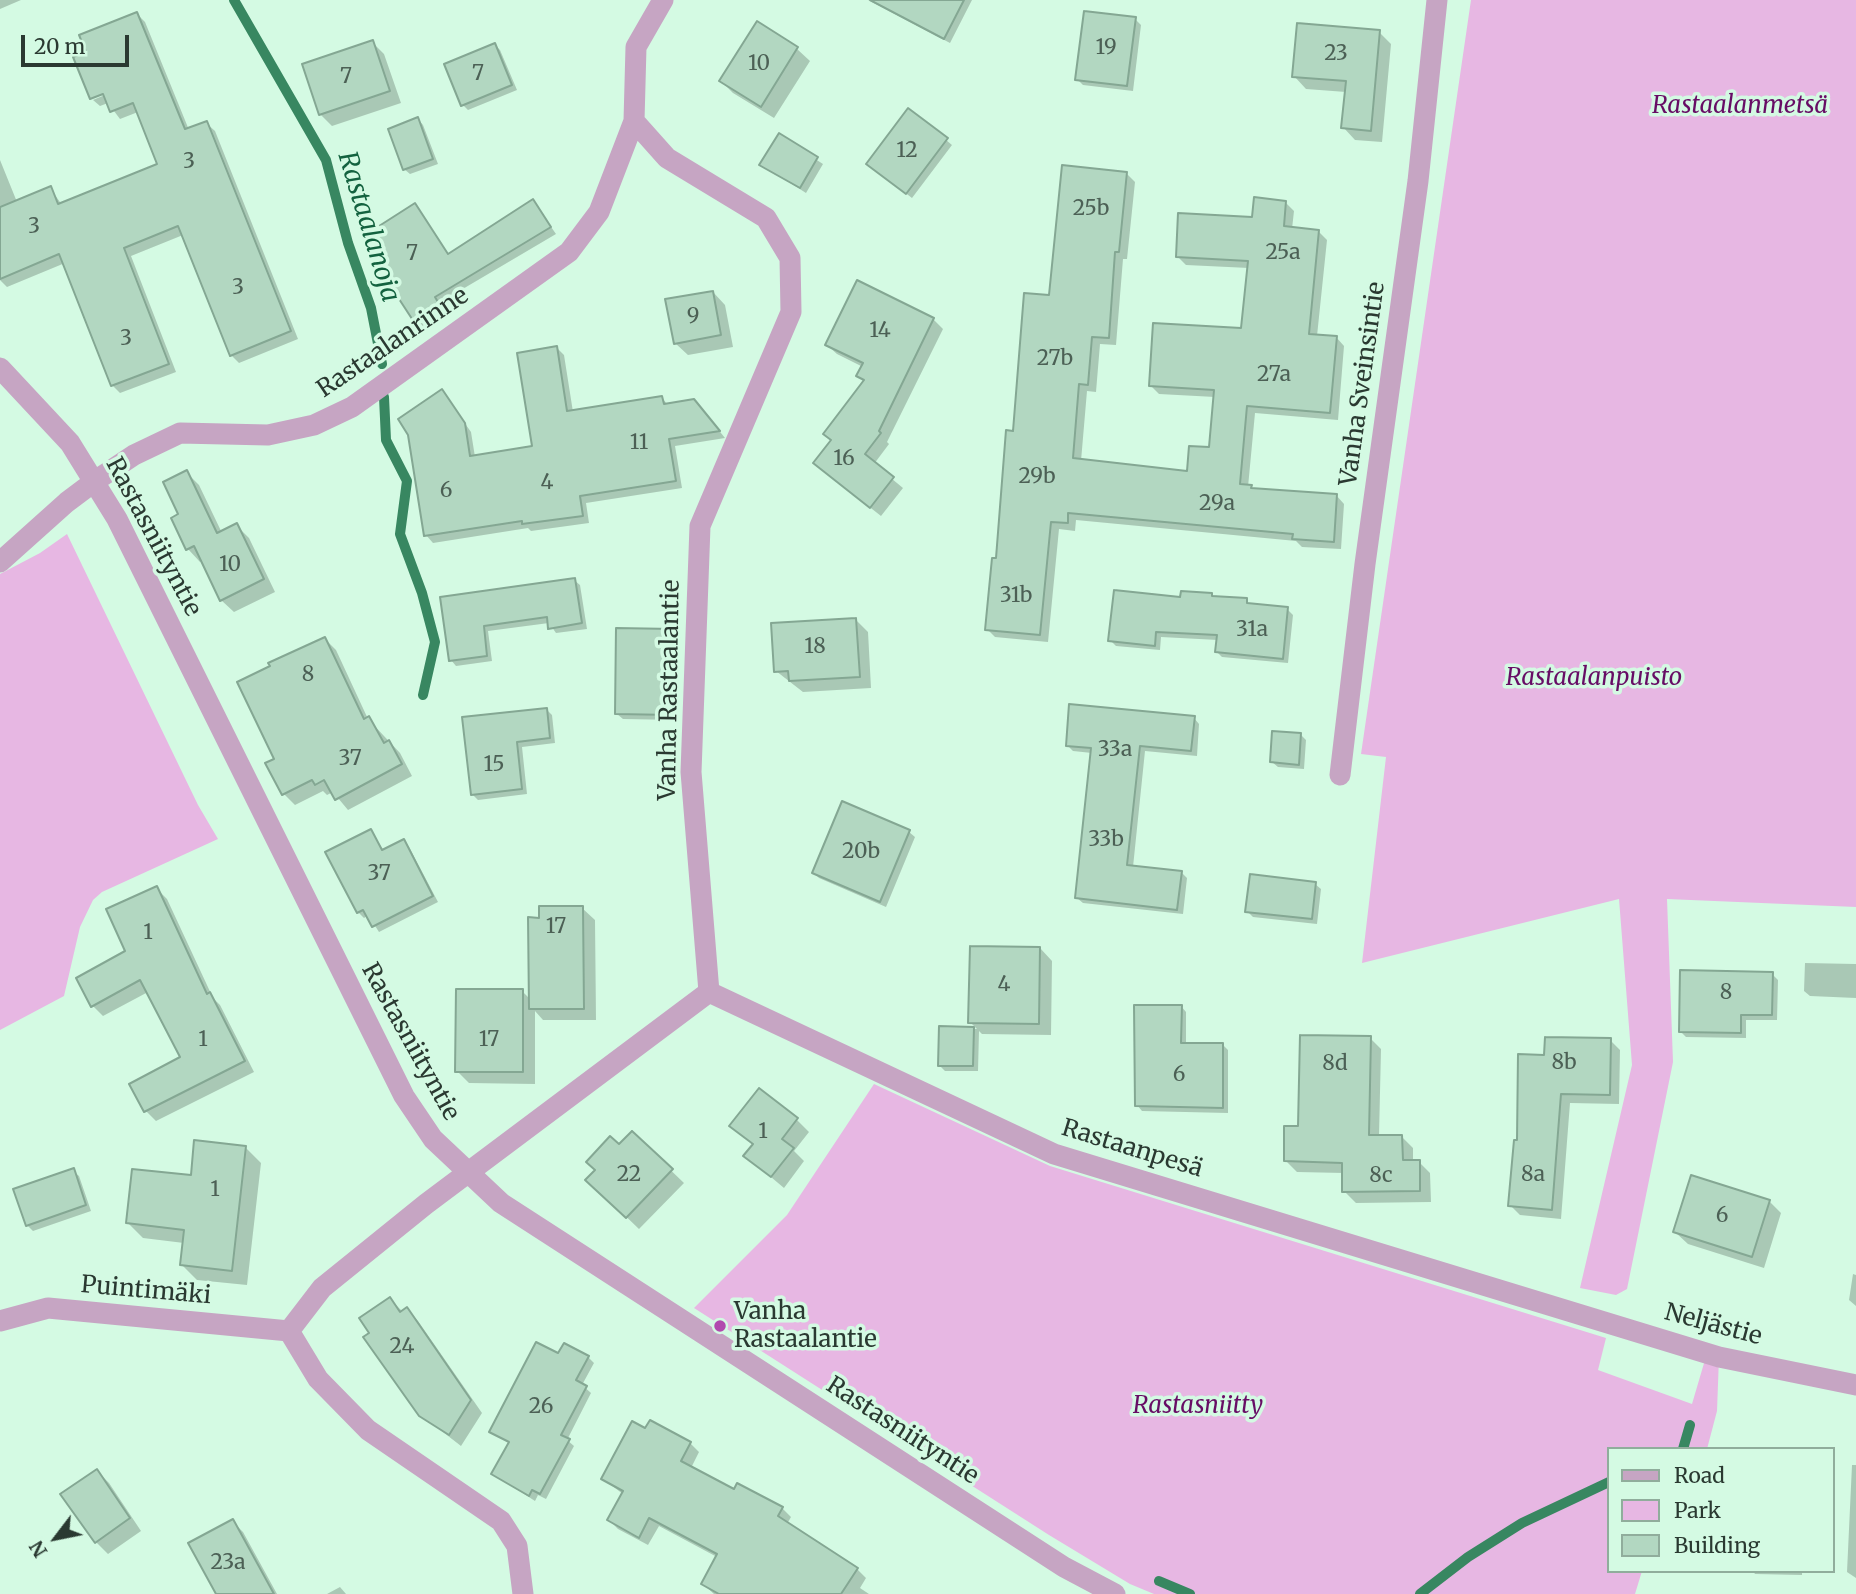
<!DOCTYPE html>
<html>
<head>
<meta charset="utf-8">
<style>
  body { margin:0 }
  #map { position:relative; width:1856px; height:1594px; overflow:hidden; background:#d4fae3; font-family:Merriweather,serif }
  canvas { display:block }
  .legend { position:absolute; left:1607px; top:1447px; width:228px; height:126px; box-sizing:border-box; background:#d4fae3; border:2px solid #90ad9c; margin:0; padding:9px 12px; list-style:none; font-size:21px; color:#2a3931 }
  .legend li { display:flex; align-items:center; gap:14px; height:35px }
  .legend b { width:35px; border:2px solid #90ad9c }
  .north { position:absolute; left:21px; top:1503px; width:70px; height:70px; -webkit-text-stroke:5px #d4fae3; paint-order:stroke; rotate:238deg; font-size:19px; font-weight:700; line-height:28px; text-align:center; color:#2a3931 }
  .north::after { content:''; display:block; margin:auto; width:24px; height:32px; background:#2a3931; clip-path:polygon(50% 0,100% 100%,50% 72%,0 100%) }
  .scale { position:absolute; left:21px; top:35px; width:108px; height:32px; box-sizing:border-box; border:4px solid #2a3931; border-top:0; padding-left:9px; font-size:21px; line-height:24px; white-space:nowrap; color:#2a3931; -webkit-text-stroke:5px #d4fae3; paint-order:stroke }
</style>
</head>
<body>
<div id="map">
<canvas width="1856" height="1594"></canvas>
<ul class="legend">
<li><b style="height:9px;background:#c6a5c3"></b>Road</li>
<li><b style="height:19px;background:#e7b7e3"></b>Park</li>
<li><b style="height:19px;background:#b2d7c1"></b>Building</li>
</ul>
<div class="north">N</div>
<div class="scale">20 m</div>
</div>
<script>
const ctx = document.querySelector('canvas').getContext('2d');
ctx.lineJoin = 'round';
function paint(path, color) { ctx.fillStyle = color; ctx.fill(path, 'evenodd'); }
const shape = rows => new Path2D(rows.map(r => 'M' + r).join(''));
function strokePath(path, color, width, dash) { ctx.strokeStyle = color; ctx.lineWidth = width; ctx.lineCap = dash ? 'butt' : 'round'; ctx.setLineDash(dash || []); ctx.stroke(path); }
function drawText(font, color, halo, rows, align = 'center') {
  ctx.font = font + ' Merriweather,serif'; ctx.lineWidth = 7; ctx.setLineDash([]); ctx.textBaseline = 'middle'; ctx.strokeStyle = halo; ctx.fillStyle = color; for (const [text, x, y, turn = 0] of rows) {
    ctx.save(); ctx.translate(x, y); ctx.rotate((+turn || 0) * Math.PI / 180); ctx.textAlign = isNaN(turn) ? turn : align; if (halo) ctx.strokeText(text, 0, 0); ctx.fillText(text, 0, 0); ctx.restore();
  }
}
const green = shape([
  [1471,0,1856,0,1856,907,1667,899,1673,1062,1627,1289,1616,1295,1580,1288,1632,1065,1619,899,1362,963,1386,757,1361,754],
  [67,534,198,805,218,839,102,892,93,900,80,927,64,996,0,1030,0,574,40,553],
  [874,1084,1050,1166,1606,1338,1598,1370,1692,1404,1707,1353,1719,1357,1717,1411,1707,1449,1609,1449,1609,1571,1642,1571,1635,1594,1154,1594,1130,1584,1049,1535,694,1308,787,1215]
]);
const shadow = shape([
  [0,0,21,0,0,9],
  [868,0,972,0,950,43],
  [137,14,145,22,189,130,206,123,215,131,298,339,239,363,231,355,183,235,131,256,176,372,120,393,112,385,65,263,7,287,0,280,0,160,17,202,50,188,62,205,159,165,138,112,120,119,108,103,100,106,93,100,112,92,111,89,92,98,88,53],
  [1135,19,1141,25,1133,91,1083,85,1077,79],
  [757,23,797,49,810,61,774,118,733,93,721,81],
  [1379,32,1391,44,1382,142,1355,140,1343,127,1346,92,1306,89,1294,76],
  [372,42,384,54,401,103,332,126,320,114],
  [495,45,500,50,517,90,468,110,463,105],
  [418,119,423,125,438,164,410,174,404,169],
  [779,136,823,164,806,193,762,165],
  [946,140,952,145,912,198,874,169],
  [1127,174,1135,182,1127,259,1123,259,1116,345,1100,344,1096,392,1087,391,1081,461,1189,473,1211,449,1215,397,1159,394,1151,386,1242,330,1249,268,1186,265,1177,256,1285,202,1294,211,1292,229,1319,232,1327,240,1317,336,1336,337,1344,346,1338,420,1255,413,1248,487,1254,490,1336,495,1344,504,1341,549,1302,547,1296,541,1076,520,1075,531,1059,529,1048,642,995,637,987,629,1015,433,1050,297],
  [533,201,556,234,439,303,446,315,423,330,391,274,415,205,449,255],
  [713,292,725,305,733,347,688,355,675,343],
  [933,319,943,329,887,442,889,444,874,464,903,488,881,516,825,472,833,441,865,382,858,376,863,367,837,354,827,345],
  [557,348,564,355,573,412,662,398,668,405,701,408,725,438,675,446,682,488,586,503,589,523,531,531,528,528,433,543,426,535,442,391,471,432,475,457,534,448],
  [186,472,199,485,222,533,237,526,249,538,275,592,234,612,221,600,202,560,200,562,188,549,173,518,181,515],
  [574,580,580,585,587,629,556,633,549,623,488,631,492,661,456,666,451,660,442,599],
  [1211,595,1246,600,1252,606,1287,609,1293,615,1288,663,1222,657,1217,652,1218,640,1161,637,1160,650,1116,646,1110,640],
  [856,620,868,632,871,688,803,692,776,671],
  [673,630,679,636,678,720,623,719,617,714],
  [325,639,336,650,368,719,400,753,412,776,348,810,333,792,327,795,323,791,295,805,284,794,268,764,276,759],
  [546,709,552,715,555,743,522,747,527,794,478,800,472,794,464,719],
  [1194,718,1199,724,1197,756,1145,751,1133,867,1181,872,1187,878,1183,914,1083,903,1077,898,1092,753,1073,751,1067,745],
  [1301,735,1306,740,1304,769,1278,767,1272,762],
  [843,803,909,832,915,837,886,907,819,878,814,873],
  [371,831,384,851,404,841,409,847,438,902,379,932,368,915,364,918,358,912],
  [1315,884,1321,889,1317,924,1253,917,1247,911],
  [156,888,167,899,213,998,220,1005,254,1072,156,1121,146,1111,183,1058,148,992,103,1016,93,1006,128,952],
  [582,908,595,920,596,1020,543,1020,535,1011,535,1084,469,1083,457,1071,522,991,531,1000,541,919],
  [1040,948,1052,961,1051,1035,982,1034,979,1031,978,1071,945,1071,939,1065,940,1028,977,1029,970,1022],
  [1805,963,1856,964,1856,998,1810,996,1804,991],
  [1772,974,1778,980,1777,1020,1746,1020,1746,1038,1686,1037,1680,1031],
  [1181,1006,1186,1012,1186,1045,1222,1044,1228,1050,1228,1113,1142,1111,1137,1105],
  [1370,1038,1381,1049,1379,1136,1401,1136,1413,1148,1413,1162,1419,1162,1430,1173,1431,1202,1356,1203,1344,1191,1344,1173,1297,1172,1285,1160],
  [1610,1040,1620,1050,1619,1104,1570,1103,1561,1219,1520,1215,1510,1205,1518,1142,1546,1057],
  [797,1120,809,1132,794,1151,804,1161,784,1188,746,1156,754,1146,732,1126],
  [632,1133,684,1183,639,1229,588,1180],
  [246,1148,261,1163,247,1285,197,1280,182,1265,184,1243,143,1238,128,1223,192,1177],
  [73,1171,79,1176,91,1211,33,1231,27,1225],
  [1769,1201,1781,1213,1764,1268,1688,1244,1675,1232],
  [1853,1274,1856,1275,1856,1306,1849,1300],
  [390,1299,403,1312,407,1309,418,1321,482,1413,461,1446,421,1415,372,1333],
  [559,1356,588,1357,594,1363,582,1385,591,1393,567,1440,574,1446,546,1499,538,1495,535,1501,493,1474,510,1444,491,1431],
  [646,1430,690,1443,699,1452,691,1468,734,1491,782,1508,791,1517,787,1524,857,1569,866,1578,860,1588,869,1594,714,1594,703,1584,717,1557,659,1526,648,1545,618,1529,609,1520,623,1494,603,1479],
  [1852,1465,1856,1465,1856,1578,1847,1572],
  [97,1471,109,1483,141,1531,108,1554,96,1542],
  [232,1521,243,1532,277,1594,217,1594],
  [1753,1571,1802,1571,1802,1575,1755,1574],
  [340,1587,346,1594,327,1594]
]);
const stream = shape([
  [234,0,326,160,348,243,371,308,382,364],
  [384,397,386,440,407,481,400,534,422,593,435,642,423,695],
  [1683,1449,1690,1425],
  [1159,1581,1190,1594],
  [1420,1594,1468,1557,1522,1523,1609,1482]
]);
const building = shape([
  [870,0,964,0,944,39,870,0],
  [1084,11,1136,17,1127,86,1075,80,1084,11],
  [137,12,185,129,207,121,291,331,230,356,178,226,124,248,169,364,111,386,59,254,0,279,0,207,51,186,58,204,157,164,133,103,110,112,103,94,90,99,73,57,86,52,79,35,137,12],
  [757,21,798,47,761,107,719,81,757,21],
  [1297,23,1380,30,1371,131,1341,128,1346,81,1292,77,1297,23],
  [373,40,390,91,319,115,302,64,373,40],
  [495,43,512,85,461,106,444,64,495,43],
  [908,108,948,138,906,194,866,164,908,108],
  [418,117,433,159,403,170,388,129,418,117],
  [779,133,818,157,800,188,759,165,779,133],
  [1062,165,1127,172,1119,252,1115,252,1109,338,1092,337,1088,385,1079,384,1073,458,1187,471,1189,446,1209,447,1214,390,1149,386,1153,323,1241,328,1248,261,1176,257,1178,213,1252,217,1254,197,1286,201,1284,226,1319,230,1309,334,1337,336,1330,413,1247,406,1240,484,1252,485,1251,488,1337,494,1334,542,1292,539,1293,534,1068,513,1068,523,1051,522,1040,635,985,630,992,558,996,558,1006,430,1013,431,1024,293,1049,295,1062,165],
  [533,199,551,227,435,297,442,309,416,325,384,276,389,273,365,235,415,203,448,254,533,199],
  [857,280,934,318,879,431,881,433,865,454,894,477,870,508,813,463,831,440,823,434,864,380,856,376,863,363,825,345,857,280],
  [713,291,721,335,674,344,665,299,713,291],
  [557,346,567,411,662,396,664,404,694,399,720,431,669,439,676,481,580,496,583,516,522,524,522,521,424,536,408,435,398,419,442,389,465,423,470,456,532,446,517,353,557,346],
  [187,470,217,533,237,523,264,579,220,601,194,546,186,550,171,518,178,514,163,482,187,470],
  [575,578,582,623,548,629,547,617,484,626,487,656,449,661,440,597,575,578],
  [1114,590,1180,597,1181,591,1212,593,1212,596,1247,598,1247,603,1288,607,1283,659,1215,652,1217,635,1156,632,1155,646,1108,641,1114,590],
  [856,618,860,677,789,681,788,671,774,672,771,623,856,618],
  [616,628,674,629,673,715,615,714,616,628],
  [325,637,364,719,369,716,384,743,389,740,402,764,335,800,324,780,315,785,312,780,282,795,265,763,274,759,237,682,270,666,268,663,325,637],
  [1069,704,1195,716,1191,751,1140,746,1127,865,1182,871,1177,910,1075,898,1091,748,1066,746,1069,704],
  [547,708,550,738,517,742,522,789,471,795,462,717,547,708],
  [1272,731,1301,733,1299,765,1270,762,1272,731],
  [842,801,910,830,880,902,812,873,842,801],
  [371,829,382,850,404,839,433,896,372,927,363,910,357,913,325,852,371,829],
  [1250,874,1316,882,1312,919,1245,912,1250,874],
  [157,886,207,994,210,992,245,1061,144,1112,129,1084,180,1057,140,980,91,1007,76,978,125,951,106,909,157,886],
  [539,906,583,906,584,1009,529,1009,528,917,539,918,539,906],
  [970,946,1040,947,1039,1024,968,1023,970,946],
  [1680,970,1773,972,1772,1015,1741,1015,1741,1033,1679,1032,1680,970],
  [456,989,523,989,523,1072,455,1072,456,989],
  [1134,1005,1182,1005,1181,1043,1223,1043,1223,1108,1135,1106,1134,1005],
  [939,1026,974,1027,973,1066,938,1066,939,1026],
  [1300,1035,1371,1036,1369,1135,1402,1135,1403,1160,1420,1160,1420,1191,1342,1192,1342,1163,1284,1161,1284,1126,1298,1126,1300,1035],
  [1545,1037,1611,1038,1610,1095,1561,1094,1552,1210,1508,1206,1514,1140,1517,1140,1518,1054,1544,1055,1545,1037],
  [759,1088,798,1118,782,1139,794,1148,771,1177,743,1156,753,1144,729,1126,759,1088],
  [632,1131,673,1169,626,1218,585,1180,595,1170,586,1162,610,1136,619,1144,632,1131],
  [194,1140,246,1146,232,1271,180,1265,184,1230,126,1223,132,1169,191,1175,194,1140],
  [74,1168,86,1205,26,1226,13,1189,74,1168],
  [1691,1175,1770,1200,1752,1257,1673,1232,1691,1175],
  [390,1297,400,1312,407,1307,471,1400,449,1435,419,1416,363,1337,369,1333,359,1318,390,1297],
  [536,1342,558,1353,564,1343,589,1356,576,1380,587,1386,561,1435,570,1439,540,1494,532,1490,529,1496,491,1474,509,1442,489,1432,536,1342],
  [650,1420,691,1442,681,1461,734,1489,737,1483,783,1507,778,1516,858,1568,841,1594,719,1594,701,1584,717,1554,649,1518,639,1538,607,1520,623,1491,601,1479,632,1421,645,1428,650,1420],
  [97,1469,130,1518,95,1543,60,1494,97,1469],
  [233,1519,274,1594,216,1594,188,1543,233,1519]
]);
const minor = shape([
  [0,368,70,443,117,519,404,1096,433,1139,501,1203,1064,1567,1115,1594],
  [0,562,67,502,95,481,134,455,180,433,268,435,314,425,352,407,569,252,599,212,634,121],
  [1340,775,1365,564,1418,181,1437,0],
  [709,992,1054,1154,1719,1357,1856,1385],
  [0,1321,48,1308,289,1331],
  [523,1594,517,1546,501,1521,368,1430,318,1379,289,1331,322,1288,426,1204,709,992,691,772,700,526,791,312,790,258,766,218,667,158,634,121,636,47,663,0]
]);
const markers = [
  [720,1326,7,"#b14aae"]
];
const numberNames = [
  ["19",1106,48],
  ["23",1336,54],
  ["10",759,64],
  ["7",478,74],
  ["7",346,77],
  ["12",907,151],
  ["3",189,162],
  ["25b",1091,209],
  ["3",34,227],
  ["25a",1283,253],
  ["7",412,254],
  ["3",238,288],
  ["9",693,317],
  ["14",880,331],
  ["3",126,339],
  ["27b",1055,359],
  ["27a",1274,375],
  ["11",639,443],
  ["16",844,459],
  ["29b",1037,477],
  ["4",547,483],
  ["6",446,491],
  ["29a",1217,504],
  ["10",230,565],
  ["31b",1016,596],
  ["31a",1252,630],
  ["18",815,647],
  ["8",308,675],
  ["33a",1115,750],
  ["37",350,759],
  ["15",494,765],
  ["33b",1106,840],
  ["20b",861,852],
  ["37",379,874],
  ["17",556,927],
  ["1",148,933],
  ["4",1004,985],
  ["8",1726,993],
  ["1",203,1040],
  ["17",489,1040],
  ["8b",1564,1063],
  ["8d",1335,1064],
  ["6",1179,1075],
  ["1",763,1132],
  ["22",629,1175],
  ["8a",1533,1175],
  ["8c",1381,1176],
  ["1",215,1190],
  ["6",1722,1216],
  ["24",402,1347],
  ["26",541,1407],
  ["23a",228,1563]
];
const parkNames = [
  ["Rastaalanmetsä",1740,106],
  ["Rastaalanpuisto",1594,678],
  ["Rastasniitty",1198,1406]
];
const streetNames = [
  ["Rastaalanrinne",393,343,-34],
  ["Vanha Sveinsintie",1363,384,-82],
  ["Rastasniityntie",153,537,62],
  ["Vanha Rastaalantie",670,690,-89],
  ["Rastasniityntie",410,1042,61],
  ["Rastaanpesä",1132,1149,17],
  ["Puintimäki",146,1291,5],
  ["Neljästie",1713,1325,15],
  ["Rastasniityntie",902,1431,33]
];
const poiNames = [
  ["Vanha",734,1312],
  ["Rastaalantie",734,1340]
];
const waterNames = [
  ["Rastaalanoja",368,227,73]
];
paint(green, '#e7b7e3');
paint(shadow, '#0003');
strokePath(stream, '#388761', 10);
paint(building, '#b2d7c1');
strokePath(building, '#84a793', 2);
strokePath(minor, '#c6a5c3', 21);
for (const [x, y, r, color] of markers) { const dot = new Path2D(); dot.arc(x, y, r, 0, 2 * Math.PI); ctx.fillStyle = color; ctx.fill(dot); strokePath(dot, '#d4fae3', 2.5); }
drawText('21px', '#4c6055', null, numberNames);
drawText('italic 24px', '#670d65', '#d4fae3', parkNames);
drawText('24px', '#2a3931', '#d4fae3', streetNames);
drawText('24px', '#2a3931', '#d4fae3', poiNames, 'left');
drawText('italic 26px', '#13623f', '#d4fae3', waterNames);
</script>
</body>
</html>
